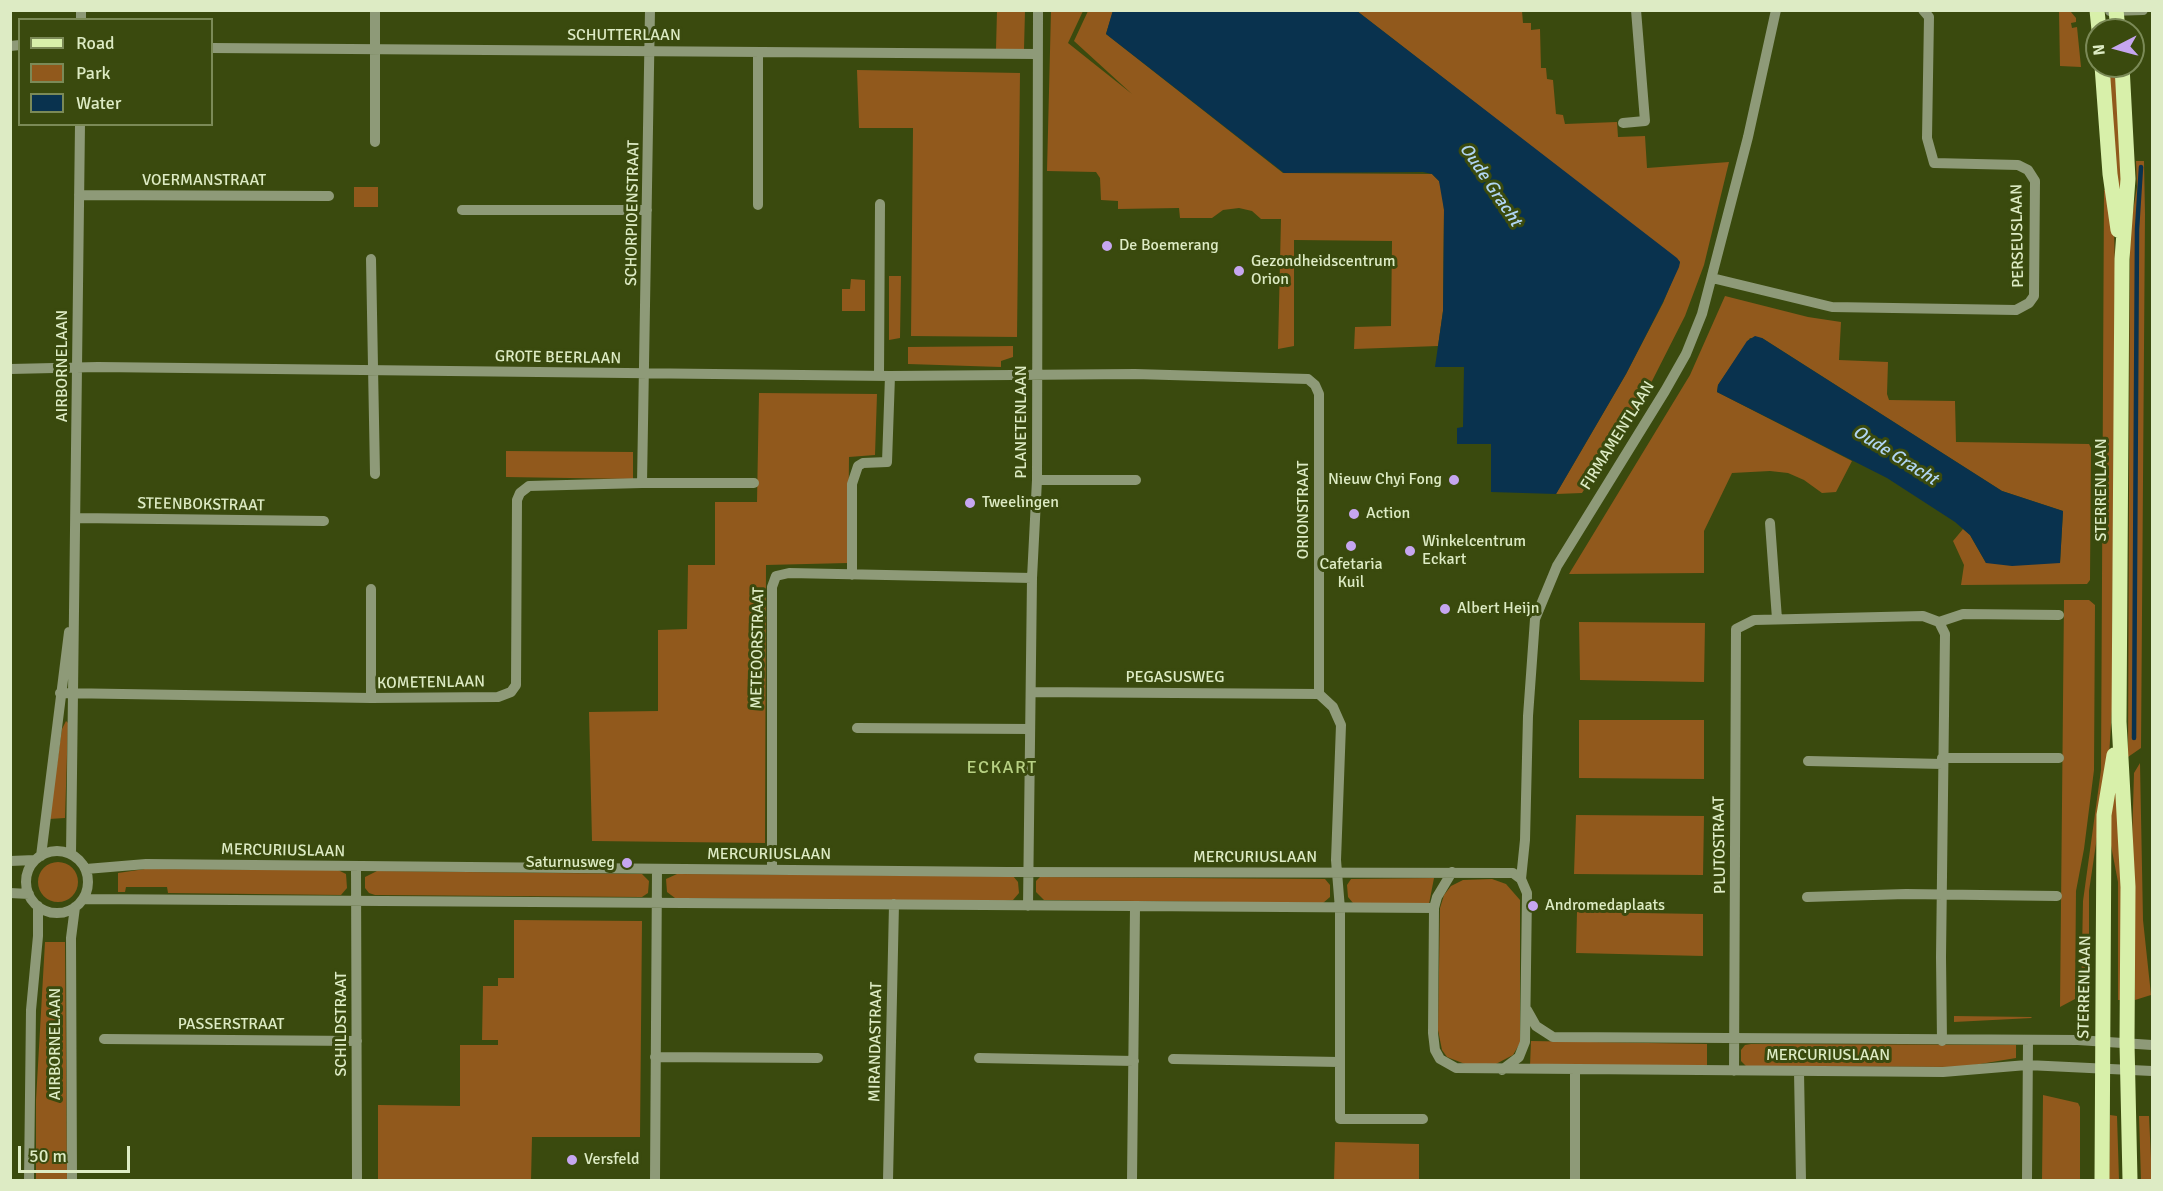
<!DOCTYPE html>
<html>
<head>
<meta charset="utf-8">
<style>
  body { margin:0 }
  #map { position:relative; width:2163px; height:1191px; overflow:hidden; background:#3a4a0e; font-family:Signika,sans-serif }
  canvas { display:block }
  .frame { position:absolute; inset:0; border:12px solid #ddebc4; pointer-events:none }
  .legend { position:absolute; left:18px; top:18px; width:195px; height:108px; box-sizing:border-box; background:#3a4a0e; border:2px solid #7b8a57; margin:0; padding:8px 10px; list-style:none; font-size:18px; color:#ddebc4 }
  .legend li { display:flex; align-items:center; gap:12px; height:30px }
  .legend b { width:30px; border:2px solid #7b8a57 }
  .north { position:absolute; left:2085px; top:18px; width:60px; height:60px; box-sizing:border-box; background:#3a4a0e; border:2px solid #7b8a57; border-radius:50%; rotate:264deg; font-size:16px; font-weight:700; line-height:24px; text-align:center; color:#ddebc4 }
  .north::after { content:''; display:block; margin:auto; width:21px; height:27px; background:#c6a6f0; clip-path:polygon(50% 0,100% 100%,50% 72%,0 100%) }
  .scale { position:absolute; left:18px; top:1146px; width:112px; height:27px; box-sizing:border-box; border:3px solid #ddebc4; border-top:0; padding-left:8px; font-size:18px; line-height:21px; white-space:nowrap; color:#ddebc4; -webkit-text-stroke:4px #3a4a0e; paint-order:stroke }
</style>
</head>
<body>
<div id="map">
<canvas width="2163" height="1191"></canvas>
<div class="frame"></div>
<ul class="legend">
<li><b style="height:8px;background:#d8f0aa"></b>Road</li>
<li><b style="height:16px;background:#91591c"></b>Park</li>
<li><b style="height:16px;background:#09324e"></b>Water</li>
</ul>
<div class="north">N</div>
<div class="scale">50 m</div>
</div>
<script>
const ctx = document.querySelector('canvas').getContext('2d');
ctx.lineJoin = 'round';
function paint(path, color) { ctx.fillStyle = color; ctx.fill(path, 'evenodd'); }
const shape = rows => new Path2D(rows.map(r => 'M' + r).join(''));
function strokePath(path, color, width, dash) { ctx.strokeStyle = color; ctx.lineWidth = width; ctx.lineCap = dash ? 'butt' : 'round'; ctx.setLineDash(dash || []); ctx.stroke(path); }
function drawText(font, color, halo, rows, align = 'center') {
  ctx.font = font + ' Signika,sans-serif'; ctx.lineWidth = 6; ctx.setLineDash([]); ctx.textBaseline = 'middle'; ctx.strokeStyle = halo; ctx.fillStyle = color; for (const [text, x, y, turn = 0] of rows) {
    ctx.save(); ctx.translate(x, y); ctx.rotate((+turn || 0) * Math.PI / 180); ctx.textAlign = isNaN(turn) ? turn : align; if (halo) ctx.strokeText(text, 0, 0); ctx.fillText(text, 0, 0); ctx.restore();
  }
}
const green = shape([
  [997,11,1025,11,1024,49,996,49],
  [1051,11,1083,11,1068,43,1132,94,1074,41,1088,11,1113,11,1106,34,1283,173,1432,174,1439,181,1443,191,1444,210,1443,311,1438,346,1354,349,1355,327,1391,326,1392,241,1294,240,1294,346,1278,349,1281,219,1261,219,1252,211,1239,208,1223,210,1212,218,1180,218,1179,208,1118,209,1118,201,1101,200,1100,178,1096,172,1047,171],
  [1357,11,1522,11,1523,23,1531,23,1531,30,1540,29,1541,68,1546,68,1547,79,1553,80,1556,114,1563,115,1565,124,1617,122,1618,137,1645,136,1647,168,1729,162,1704,265,1685,316,1651,383,1582,493,1556,494,1626,374,1663,303,1680,262],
  [2059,11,2071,12,2076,18,2076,22,2071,23,2072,28,2077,27,2081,67,2060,66],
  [2107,66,2116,66,2122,188,2116,189],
  [857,70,1020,73,1017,337,911,336,913,128,859,128],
  [2136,161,2144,161,2145,214,2141,748,2128,757,2130,229,2137,187],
  [354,187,378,187,378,207,354,207],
  [2108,189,2114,228,2115,271,2112,709,2109,756,2089,891,2089,1000,2081,1000,2083,901,2101,770,2104,190],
  [889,276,901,276,900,338,889,340],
  [851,279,865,280,865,311,842,311,842,289,850,289],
  [1725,296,1808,317,1841,322,1839,360,1888,362,1887,394,1889,400,1955,401,1956,442,2089,444,2091,448,2090,580,2087,584,1961,585,1964,565,1953,541,1963,529,1970,535,1986,563,2060,563,2063,511,2002,491,1762,338,1750,338,1718,385,1717,392,1852,461,1836,492,1822,493,1804,480,1788,473,1770,471,1732,473,1704,531,1704,573,1569,574,1690,375],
  [1013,346,1013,357,1001,361,1001,367,908,364,908,347],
  [759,393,877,394,875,455,849,457,848,563,766,565,765,843,592,841,589,712,658,711,658,630,687,629,688,565,715,565,715,502,757,502],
  [506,451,633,452,633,479,506,477],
  [2064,600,2089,600,2095,605,2094,770,2084,849,2076,891,2075,999,2060,1007],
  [1579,622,1705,623,1704,682,1580,680],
  [1579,720,1704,720,1704,779,1579,778],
  [66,721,68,723,65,818,49,819,62,729],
  [2140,763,2143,920,2151,995,2135,1000,2132,843,2134,773],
  [2119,771,2123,1000,2118,1000,2118,882,2108,830],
  [1576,815,1704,816,1703,875,1574,874],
  '38 882a20 20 0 1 1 40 0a20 20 0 1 1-40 0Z',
  [145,869,338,870,346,874,347,888,341,895,168,893,167,887,126,887,125,892,118,892,118,873],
  [377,871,642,874,649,881,648,893,642,897,375,895,369,893,365,888,365,877],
  [677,874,1013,876,1018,882,1019,893,1013,900,1004,901,675,898,667,892,666,879],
  [1040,877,1325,879,1330,885,1330,897,1323,903,1044,900,1036,892,1036,881],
  [1434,878,1429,904,1353,903,1348,897,1347,885,1351,879],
  [1492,879,1506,884,1520,900,1520,1043,1513,1055,1494,1065,1465,1064,1447,1057,1442,1050,1438,1030,1440,908,1444,895,1451,886,1463,880],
  [1577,912,1703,914,1703,956,1576,953],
  [514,920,642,921,640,1137,532,1137,531,1180,378,1180,378,1105,460,1106,460,1045,498,1045,498,1040,482,1040,483,986,498,986,498,978,514,978],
  [45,942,65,942,67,1180,36,1180,36,1100],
  [1954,1016,2031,1017,2032,1018,1954,1022],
  [1531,1041,1707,1044,1707,1066,1530,1066],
  [1751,1044,2016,1045,2016,1058,1962,1067,1746,1066,1741,1061,1741,1050,1745,1045],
  [2043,1095,2078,1103,2080,1107,2080,1180,2042,1180],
  [2110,1115,2117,1116,2119,1180,2109,1180],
  [2139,1116,2149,1116,2152,1180,2141,1180],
  [1335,1142,1419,1144,1419,1180,1334,1180]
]);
const water = shape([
  [1113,10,1357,11,1677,258,1680,262,1679,267,1663,302,1626,374,1556,494,1491,492,1491,444,1457,444,1457,428,1463,427,1464,367,1435,367,1443,311,1444,210,1439,181,1432,174,1423,172,1284,173,1106,34],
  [1755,336,1762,338,2002,491,2063,511,2060,563,2012,566,1986,563,1970,535,1955,522,1887,478,1717,392,1718,385,1747,341]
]);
const stream = shape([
  [2134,738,2137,229,2141,167]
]);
const minor = shape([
  [2110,11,2143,10],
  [81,20,81,10],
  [10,46,20,45],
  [212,48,1037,54],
  [1623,123,1645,121,1636,10],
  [375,142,375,10],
  [79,195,329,196],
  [758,205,758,52],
  [462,210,647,210],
  [371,259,375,474],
  [1712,278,1832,307,2016,310,2029,303,2034,296,2035,181,2028,170,2018,165,1934,163,1927,138,1929,17,1923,10],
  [10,369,98,367,890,376,1135,374,1308,379,1315,385,1319,394,1319,694,1333,707,1341,725,1336,860,1340,909,1340,1119,1423,1119],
  [879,376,880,204],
  [1037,480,1136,480],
  [642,483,754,483],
  [77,518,324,521],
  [1770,523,1777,619],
  [852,575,852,484,858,466,863,463,887,462,890,376],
  [1939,622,1945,634,1941,957,1942,1041],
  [1031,692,1319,694],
  [60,693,371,698,498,697,511,692,516,685,517,500,520,493,529,486,642,483,650,10],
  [371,698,371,589],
  [857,728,1030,729],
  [1942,758,2059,758],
  [1808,761,1943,764],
  '26 882a31 31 0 1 1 62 0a31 31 0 1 1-62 0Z',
  [71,854,80,124],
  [41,856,69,632],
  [10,861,35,860],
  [356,867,357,1180],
  [86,869,146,864,1007,872,1513,873,1521,879,1527,893,1525,1042,1519,1057,1502,1070],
  [772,869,772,587,776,576,789,573,1032,578],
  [1452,872,1437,897,1434,908,1433,1033,1435,1050,1440,1059,1456,1068,1943,1072,2027,1065,2152,1071],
  [1521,879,1525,840,1528,716,1535,619,1557,566,1665,391,1686,354,1702,314,1748,137,1776,10],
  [10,893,29,894],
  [1807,897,1906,894,2057,896],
  [83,899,1434,908],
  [1028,906,1032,578,1037,480,1038,10],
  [1527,1010,1536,1026,1553,1037,2078,1040,2152,1045],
  [104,1039,357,1041],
  [655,1057,818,1058],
  [979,1058,1134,1061],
  [1173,1059,1339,1062],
  [1575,1070,1575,1180],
  [1734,1071,1736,629,1754,620,1923,616,1939,622,1963,614,2059,615],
  [1799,1072,1801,1180],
  [29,1180,31,1010,38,936,38,906],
  [72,1180,71,938,75,907],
  [655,1180,657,869],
  [888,1180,894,904],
  [1132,1180,1135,908],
  [2027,1180,2028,1041]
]);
const major = shape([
  [2097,10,2099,30],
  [2116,10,2118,30],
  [2102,66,2110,174,2118,230],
  [2122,66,2128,179,2122,259,2119,722,2128,887,2127,1043,2130,1180],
  [2102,1180,2104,815,2114,755]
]);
const markers = [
  [1107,246,6,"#c6a6f0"],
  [1239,271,6,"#c6a6f0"],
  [1454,480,6,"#c6a6f0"],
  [970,503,6,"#c6a6f0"],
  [1354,514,6,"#c6a6f0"],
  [1351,546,6,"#c6a6f0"],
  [1410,551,6,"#c6a6f0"],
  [1445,609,6,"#c6a6f0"],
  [627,863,6,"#c6a6f0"],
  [1533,906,6,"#c6a6f0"],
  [572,1160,6,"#c6a6f0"]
];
const streetNames = [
  ["SCHUTTERLAAN",624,36],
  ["VOERMANSTRAAT",204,181],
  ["SCHORPIOENSTRAAT",633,213,-89],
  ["PERSEUSLAAN",2018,236,-91],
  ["GROTE BEERLAAN",558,358,1],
  ["AIRBORNELAAN",63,366,-90],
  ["PLANETENLAAN",1022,422,-90],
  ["FIRMAMENTLAAN",1618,436,-58],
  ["STERRENLAAN",2102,490,-90],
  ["STEENBOKSTRAAT",201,505,1],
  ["ORIONSTRAAT",1304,510,-90],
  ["METEOORSTRAAT",758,648,-89],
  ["PEGASUSWEG",1175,678],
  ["KOMETENLAAN",431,683,-1],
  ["PLUTOSTRAAT",1720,845,-91],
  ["MERCURIUSLAAN",283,851,1],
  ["MERCURIUSLAAN",769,855],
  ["MERCURIUSLAAN",1255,858],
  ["STERRENLAAN",2085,987,-89],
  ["SCHILDSTRAAT",342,1024,-90],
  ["PASSERSTRAAT",231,1025],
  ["MIRANDASTRAAT",876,1042,-89],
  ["AIRBORNELAAN",56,1044,-90],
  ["MERCURIUSLAAN",1828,1056]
];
const poiNames = [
  ["De Boemerang",1119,246],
  ["Gezondheidscentrum",1251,262],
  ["Orion",1251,280],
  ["Nieuw Chyi Fong",1442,480,"right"],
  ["Tweelingen",982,503],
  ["Action",1366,514],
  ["Winkelcentrum",1422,542],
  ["Eckart",1422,560],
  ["Cafetaria",1351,565,"center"],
  ["Kuil",1351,583,"center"],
  ["Albert Heijn",1457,609],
  ["Saturnusweg",615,863,"right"],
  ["Andromedaplaats",1545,906],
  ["Versfeld",584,1160]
];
const waterNames = [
  ["Oude Gracht",1490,185,56],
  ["Oude Gracht",1895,456,32]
];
const neighbourhoodNames = [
  ["ECKART",1002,768]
];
paint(green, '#91591c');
paint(water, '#09324e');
strokePath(stream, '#09324e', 4.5);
strokePath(minor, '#8e9a78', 10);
strokePath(major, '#d8f0aa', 15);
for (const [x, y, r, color] of markers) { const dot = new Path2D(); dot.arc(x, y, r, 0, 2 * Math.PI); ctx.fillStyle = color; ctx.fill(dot); strokePath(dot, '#3a4a0e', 2); }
drawText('16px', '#ddebc4', '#3a4a0e', streetNames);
drawText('16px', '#ddebc4', '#3a4a0e', poiNames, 'left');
drawText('italic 18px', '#b1d5f3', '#3a4a0e', waterNames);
ctx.letterSpacing = '1.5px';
drawText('18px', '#b7d183', '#3a4a0e', neighbourhoodNames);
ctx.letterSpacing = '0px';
</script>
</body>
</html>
